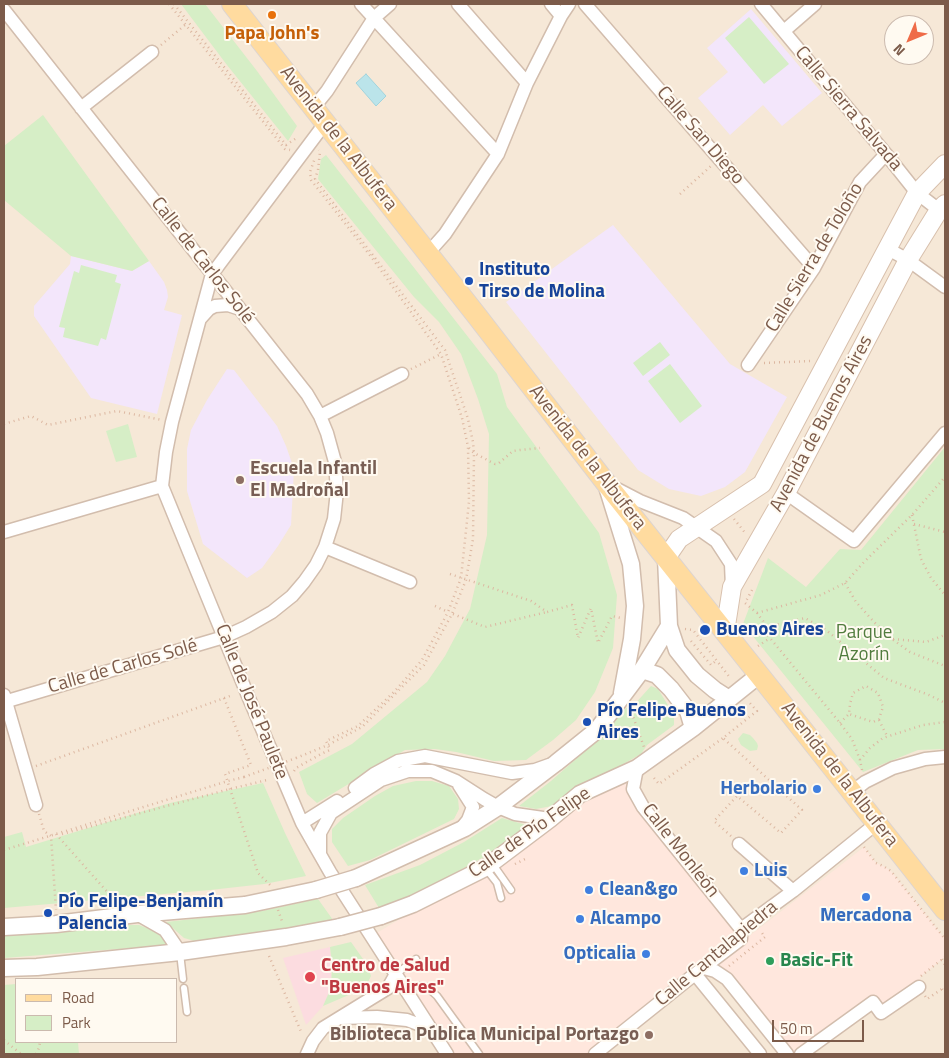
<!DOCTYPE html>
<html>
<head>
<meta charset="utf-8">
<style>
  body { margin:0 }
  #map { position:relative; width:949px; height:1058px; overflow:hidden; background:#fef6e9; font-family:"Titillium Web",sans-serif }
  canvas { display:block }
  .frame { position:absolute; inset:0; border:5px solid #7c5b4a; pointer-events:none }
  .legend { position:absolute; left:15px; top:978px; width:162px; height:65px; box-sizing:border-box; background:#fffaf1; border:1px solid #cbbaae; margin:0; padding:6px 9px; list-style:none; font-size:15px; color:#7c5b4a }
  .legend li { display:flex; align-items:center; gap:10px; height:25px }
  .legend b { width:25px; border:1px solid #cbbaae }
  .north { position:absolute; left:884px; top:15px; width:50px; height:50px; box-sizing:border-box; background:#fffaf1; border:1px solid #cbbaae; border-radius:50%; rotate:225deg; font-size:14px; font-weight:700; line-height:20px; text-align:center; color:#7c5b4a }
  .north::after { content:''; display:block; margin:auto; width:18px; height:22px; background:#ef6b47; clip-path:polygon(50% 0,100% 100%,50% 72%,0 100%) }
  .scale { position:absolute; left:772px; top:1020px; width:92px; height:22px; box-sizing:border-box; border:2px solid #7c5b4a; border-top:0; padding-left:6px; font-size:15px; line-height:18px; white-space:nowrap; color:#7c5b4a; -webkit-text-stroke:4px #fffaf1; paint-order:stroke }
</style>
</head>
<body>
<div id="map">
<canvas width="949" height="1058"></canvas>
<div class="frame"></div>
<ul class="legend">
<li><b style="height:6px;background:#ffdb9f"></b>Road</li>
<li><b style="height:14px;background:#d6eec6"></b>Park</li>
</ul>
<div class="north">N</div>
<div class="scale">50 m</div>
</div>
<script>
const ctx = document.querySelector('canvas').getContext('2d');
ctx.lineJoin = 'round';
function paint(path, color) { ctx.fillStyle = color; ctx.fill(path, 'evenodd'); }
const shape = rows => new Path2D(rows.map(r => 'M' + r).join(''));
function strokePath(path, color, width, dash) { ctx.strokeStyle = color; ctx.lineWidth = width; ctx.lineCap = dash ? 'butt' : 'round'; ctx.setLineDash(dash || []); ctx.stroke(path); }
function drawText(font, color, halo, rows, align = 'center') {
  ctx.font = font + ' "Titillium Web",sans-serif'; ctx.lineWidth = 4; ctx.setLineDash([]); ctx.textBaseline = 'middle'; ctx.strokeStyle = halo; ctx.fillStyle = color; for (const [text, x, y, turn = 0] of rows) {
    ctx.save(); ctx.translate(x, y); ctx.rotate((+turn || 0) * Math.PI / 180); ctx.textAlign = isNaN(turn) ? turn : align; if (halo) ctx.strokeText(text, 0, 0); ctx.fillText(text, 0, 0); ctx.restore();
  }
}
const residential = shape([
  [4,4,945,4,945,1054,4,1054],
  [894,25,924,25,924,55,894,55],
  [16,979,176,979,176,1042,16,1042]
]);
const commercial = shape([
  [637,768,633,789,741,939,748,937,864,847,876,863,883,866,891,871,945,939,945,957,920,977,919,987,881,1013,873,1002,801,1054,787,1054,728,980,704,968,595,1054,447,1054,370,937,485,868,550,819]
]);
const education = shape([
  [751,9,822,93,782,126,763,105,730,135,698,98,728,72,707,48],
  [613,225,730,364,787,397,745,472,725,487,701,496,669,489,638,470,506,302],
  [71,256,132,271,149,261,164,282,167,290,168,297,164,310,182,315,157,414,91,398,34,316,34,306,70,264],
  [227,369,234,370,277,426,286,446,294,469,291,525,278,546,262,568,247,578,203,544,187,491,187,449,191,430,207,400]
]);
const medical = shape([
  [330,947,332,965,331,988,323,1006,306,1025,283,958]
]);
const green = shape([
  [181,4,205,4,257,71,297,126,288,141,227,65],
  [749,17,789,64,764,84,725,38],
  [43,115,149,261,132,271,71,256,4,200,4,146],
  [326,155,497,374,507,407,599,533,617,595,613,648,595,692,576,720,553,740,526,760,494,761,456,752,435,749,405,750,317,803,307,794,299,772,352,744,427,682,445,656,470,609,487,535,489,434,478,399,461,354,439,322,414,297,318,179,321,159],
  [81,265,117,275,115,282,121,284,106,340,101,338,98,346,63,337,65,328,59,327,74,271,79,273],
  [660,342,670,355,643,376,633,363],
  [670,364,702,406,680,423,648,381],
  [128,424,137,457,116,462,106,431],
  [945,447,945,749,918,750,863,772,743,624,768,558,806,587,840,549,861,550],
  [651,686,658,689,674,715,674,725,647,745,641,754,579,789,561,802,552,806,536,809,519,806,551,781,592,745,626,708,633,706],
  [743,733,750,735,753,738,757,743,758,746,757,750,750,751,741,745,738,739],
  [416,781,432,781,449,786,458,799,459,809,454,819,370,860,348,866,332,842,332,829,343,818,375,796,393,786],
  [263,783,285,833,306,876,264,884,210,890,4,908,4,837,22,832,26,847,170,803],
  [502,818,530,826,482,858,437,883,400,900,379,908,365,885,420,865,464,842],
  [318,899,333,920,241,936,198,942,184,938,166,922,262,911],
  [124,925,139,925,149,929,161,934,169,945,4,958,4,936],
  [351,942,368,966,371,976,365,988,323,1006,331,988,332,965,330,947],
  [16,984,16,1042,78,1042,79,1054,4,1054,4,985]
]);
const water = shape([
  [366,74,386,96,376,106,356,83,366,74]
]);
const path = shape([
  [169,4,285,149,290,150],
  [174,4,286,145,298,137],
  [161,45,185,25],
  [680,194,711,166],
  [764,363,811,361],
  [411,369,441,354],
  [4,424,31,416,48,425,117,411,162,420],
  [469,448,474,453,495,464,499,463,513,451,520,450,540,448],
  [912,515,921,559,931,578,945,595],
  [734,519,746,534],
  [914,524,945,532],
  [450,574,531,601,547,612,572,605,578,638,591,608,598,643,612,616,621,618],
  [845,583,856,602,874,622,892,639,910,652,945,666],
  [752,590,745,603,757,613,763,621,763,627],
  [435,606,448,612],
  [757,613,821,595,845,583,864,562,912,515,945,477],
  [453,614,485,627,547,612],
  [685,629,693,630,731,679],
  [893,639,926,642,945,635],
  [691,641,711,665,717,660],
  [758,646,770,638],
  [224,698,251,765,225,774,258,873,271,886],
  [630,708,644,747],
  [879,720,887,736],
  [840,723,849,714,850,704,853,693,866,686,878,693,883,707,879,719,873,722,849,714],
  [296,758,328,745,362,727,424,665,452,614,466,580,473,539,474,453,473,442,468,419,445,350,315,179,318,170,320,152,319,150],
  [860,760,852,739,840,723,770,638,763,628,805,618,826,630,884,678,929,695,945,703],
  [36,766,230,696],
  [862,770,860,760,870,748,883,738,923,725,945,722],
  [294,771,296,768,321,754,330,750,326,741,358,726,395,691,422,660,448,612,461,578,469,502,468,447,462,418,441,354,372,258,311,180,310,172,315,158],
  [654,778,659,784,723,738],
  [39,814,44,831,51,836,56,910],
  [56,834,117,903],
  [62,834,230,789,267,780],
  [731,836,714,821,737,796,781,833,802,810,723,738,757,711,748,701],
  [864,847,876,863,883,866,891,871,945,939],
  [4,850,228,781,244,777],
  [515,864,525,859],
  [278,910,283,924],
  [269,956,302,1034],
  [942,959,945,965],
  [729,966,765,937,760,930],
  [921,976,945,957],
  [942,989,945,993],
  [925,996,927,999,945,987],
  [4,1040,21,1054],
  [36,1054,39,1048,40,1042]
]);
const service = shape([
  [492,863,511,890],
  [486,869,497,883,501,898],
  [180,953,183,979],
  [396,974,416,959],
  [184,988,187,1012],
  [406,989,419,986,427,987,437,996,479,1054]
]);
const minor = shape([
  [361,4,498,154],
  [458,4,527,83],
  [551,4,561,16],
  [585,4,814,268],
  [761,4,886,154,917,193,939,210],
  [4,10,307,394,320,416,327,433,335,462,337,491,334,519,325,547,316,565,304,582,292,596,272,612,246,627,224,637,4,702],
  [784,31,815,4],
  [314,107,327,91,374,18,390,4],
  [81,108,152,52],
  [326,122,212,274,172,422,166,452,162,486,248,696,302,823,330,872,447,1054],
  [888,249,908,260,945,287],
  [428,253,445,234,498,154,527,83,561,16,569,4],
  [200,319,209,309,215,306,228,305,240,309],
  [748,365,814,268,860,182,886,154],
  [320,416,402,374],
  [615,488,640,501,683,518,716,541,731,564,732,587],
  [786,493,854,541,945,433],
  [4,532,162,486],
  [325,547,410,582],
  [4,695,36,805],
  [637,768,633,789,643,807,741,929],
  [459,785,473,807,468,820,460,830],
  [355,788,374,774,398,761,425,756,512,773,535,770,549,765],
  [852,792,865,782,893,768,925,759,945,757],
  [302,823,337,801],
  [739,844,793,891],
  [320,853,320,833,331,813,381,780,408,771,432,771,456,781,484,799,498,807,515,814,550,819],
  [137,914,165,930,180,952],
  [741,929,793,891,877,823],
  [704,968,715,971,727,979,787,1054],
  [695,974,760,1054],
  [340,1018,377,1017,407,1020,431,1029],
  [307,1054,313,1041,323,1028,388,988,396,974],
  [595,1054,695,974,741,939,741,929],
  [801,1054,873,1002,881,1013,919,987]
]);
const tertiary = shape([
  [608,490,631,564,635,606,632,639,622,693],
  [669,626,677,650,697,675,715,690,729,699],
  [642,670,657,675,671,689,688,711,693,728],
  [356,878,465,828,498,807,556,763,597,730,642,670,669,626,666,558],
  [381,916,413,904,485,868,550,819,580,794,637,768,693,728,759,675],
  [4,927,56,924,137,914,245,905,316,890],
  [4,968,37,967,180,952,286,937,340,927]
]);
const secondary = shape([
  [666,558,679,539,762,484,917,193,945,164],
  [725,632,732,587,786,493,908,260,939,210,945,204]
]);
const primary = shape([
  [232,4,477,316,606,483,776,696,945,910]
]);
const pathBridge = shape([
  [244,777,296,758]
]);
const tertiaryBridge = shape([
  [316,890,356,878],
  [340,927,381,916]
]);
const markers = [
  [272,15,5,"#e8710a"],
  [469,281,5,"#1a4fb4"],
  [240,480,5,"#8d6e63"],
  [705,630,6,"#1a4fb4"],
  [587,722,5,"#1a4fb4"],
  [817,789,5,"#3f7fe0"],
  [744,871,5,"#3f7fe0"],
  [589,890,5,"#3f7fe0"],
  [866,897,5,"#3f7fe0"],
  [48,913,5,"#1a4fb4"],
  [580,919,5,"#3f7fe0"],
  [646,954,5,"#3f7fe0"],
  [770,961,5,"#2e9e5b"],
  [310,977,6,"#e0444e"],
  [649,1035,5,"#8d6e63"]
];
const foodNames = [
  ["Papa John's",272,34]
];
const streetNames = [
  ["Calle Sierra Salvada",848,109,50],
  ["Calle San Diego",700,136,49],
  ["Avenida de la Albufera",338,139,52],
  ["Calle Sierra de Toloño",815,258,-59],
  ["Calle de Carlos Solé",202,261,52],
  ["Avenida de Buenos Aires",822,424,-62],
  ["Avenida de la Albufera",587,458,52],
  ["Calle de Carlos Solé",123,667,-16],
  ["Calle de José Paulete",251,702,68],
  ["Avenida de la Albufera",839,775,52],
  ["Calle de Pío Felipe",530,833,-35],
  ["Calle Monleón",680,851,52],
  ["Calle Cantalapiedra",717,954,-40]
];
const transitNames = [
  ["Instituto",479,270],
  ["Tirso de Molina",479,292],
  ["Buenos Aires",716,630],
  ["Pío Felipe-Buenos",597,711],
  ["Aires",597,733],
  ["Pío Felipe-Benjamín",58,902],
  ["Palencia",58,924]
];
const educationNames = [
  ["Escuela Infantil",250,469],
  ["El Madroñal",250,491],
  ["Biblioteca Pública Municipal Portazgo",639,1035,"right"]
];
const parkNames = [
  ["Parque",864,633],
  ["Azorín",864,655]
];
const shopNames = [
  ["Herbolario",807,789,"right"],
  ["Luis",754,871],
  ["Clean&go",599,890],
  ["Mercadona",866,916,"center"],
  ["Alcampo",590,919],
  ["Opticalia",636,954,"right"]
];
const leisureNames = [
  ["Basic-Fit",780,961]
];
const healthNames = [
  ["Centro de Salud",321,966],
  ["\"Buenos Aires\"",321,988]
];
paint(residential, '#f6e8d7');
paint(commercial, '#ffe7dd');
paint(education, '#f3e6fb');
paint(medical, '#fcdce0');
paint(green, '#d6eec6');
paint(water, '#bbe4ea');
strokePath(water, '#a1d4dd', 1);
strokePath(service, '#d2bdad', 9);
strokePath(minor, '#d2bdad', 15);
strokePath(tertiary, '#d2bdad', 19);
strokePath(secondary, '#d8c0ad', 20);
strokePath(primary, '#ddd4d0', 22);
strokePath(path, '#dcb7a1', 2.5, [1, 4]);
strokePath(service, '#fff', 6);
strokePath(minor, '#fff', 12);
strokePath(tertiary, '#fff', 16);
strokePath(secondary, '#fff', 18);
strokePath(primary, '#ffdb9f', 20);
strokePath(tertiaryBridge, '#d2bdad', 19, []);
strokePath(pathBridge, '#dcb7a1', 2.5, [1, 4]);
strokePath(tertiaryBridge, '#fff', 16);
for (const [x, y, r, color] of markers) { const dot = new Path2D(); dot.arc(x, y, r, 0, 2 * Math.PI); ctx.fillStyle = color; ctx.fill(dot); strokePath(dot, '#fffaf1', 2); }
drawText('bold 19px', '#c56008', '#fffaf1', foodNames);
drawText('19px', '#7c5b4a', '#fffaf1', streetNames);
drawText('bold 19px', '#164399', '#fffaf1', transitNames, 'left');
drawText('bold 19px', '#785e54', '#fffaf1', educationNames, 'left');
drawText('19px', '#517c3e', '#fffaf1', parkNames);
drawText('bold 19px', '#366cbe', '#fffaf1', shopNames, 'left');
drawText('bold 19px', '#27864d', '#fffaf1', leisureNames, 'left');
drawText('bold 19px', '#be3a42', '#fffaf1', healthNames, 'left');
</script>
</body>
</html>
